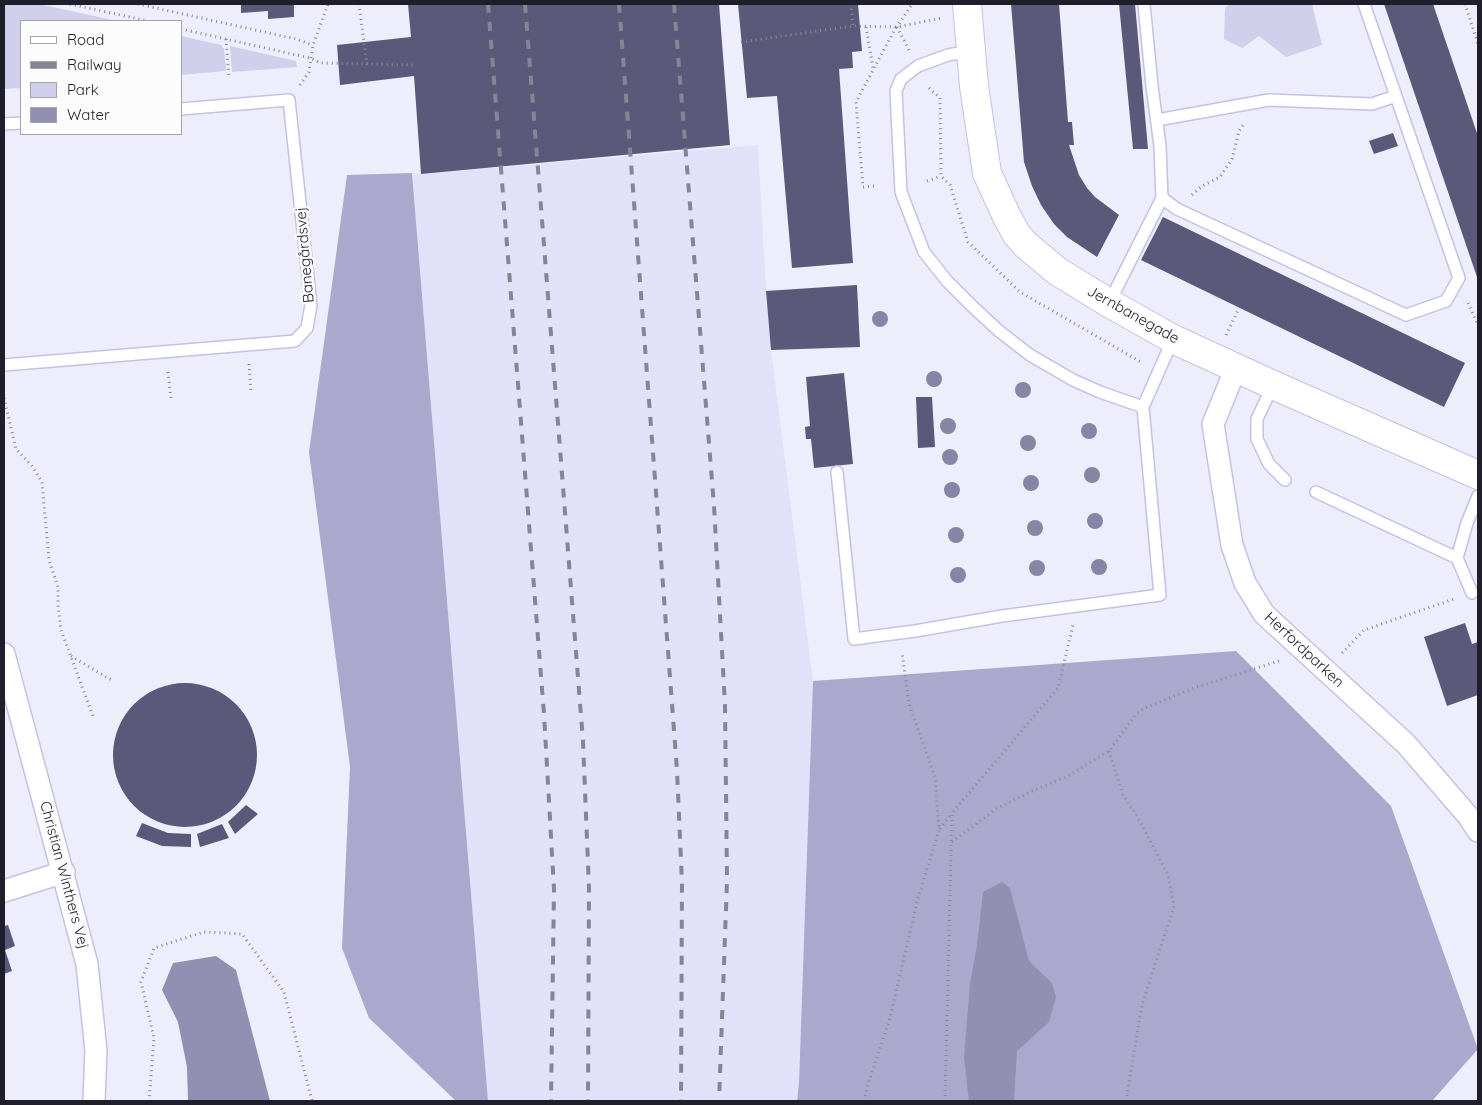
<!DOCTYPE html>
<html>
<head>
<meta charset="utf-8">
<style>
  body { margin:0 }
  #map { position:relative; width:1482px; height:1105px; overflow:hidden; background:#eeedfc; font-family:Quicksand,sans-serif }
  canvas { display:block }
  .frame { position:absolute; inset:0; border:5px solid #1f1e2a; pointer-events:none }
  .legend { position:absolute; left:20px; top:20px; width:162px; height:115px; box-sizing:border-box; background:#fcfcfc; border:1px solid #a4a3a8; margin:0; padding:6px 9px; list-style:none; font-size:15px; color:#1f1e2a }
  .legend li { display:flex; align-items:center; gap:10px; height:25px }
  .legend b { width:25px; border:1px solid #a4a3a8 }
</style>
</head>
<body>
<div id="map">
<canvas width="1482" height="1105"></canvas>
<div class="frame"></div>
<ul class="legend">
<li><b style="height:6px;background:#fff"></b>Road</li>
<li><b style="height:6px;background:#868593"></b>Railway</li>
<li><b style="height:14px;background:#d0cfec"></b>Park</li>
<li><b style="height:14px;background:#918fb2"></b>Water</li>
</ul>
</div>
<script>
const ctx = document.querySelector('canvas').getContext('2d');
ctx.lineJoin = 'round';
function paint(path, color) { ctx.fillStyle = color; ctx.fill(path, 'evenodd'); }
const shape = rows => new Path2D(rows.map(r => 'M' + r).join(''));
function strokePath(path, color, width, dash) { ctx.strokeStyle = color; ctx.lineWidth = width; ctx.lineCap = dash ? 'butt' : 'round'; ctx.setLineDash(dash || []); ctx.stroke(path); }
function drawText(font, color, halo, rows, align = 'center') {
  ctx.font = font + ' Quicksand,sans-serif'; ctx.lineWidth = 5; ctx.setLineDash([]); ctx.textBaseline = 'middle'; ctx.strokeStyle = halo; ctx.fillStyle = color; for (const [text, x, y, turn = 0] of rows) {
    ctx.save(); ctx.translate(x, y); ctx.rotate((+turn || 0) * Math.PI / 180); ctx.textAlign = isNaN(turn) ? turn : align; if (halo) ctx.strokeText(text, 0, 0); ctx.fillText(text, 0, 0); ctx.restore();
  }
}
const built = shape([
  [758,145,766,291,771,350,813,681,799,1083,796,1101,488,1101,412,173,421,174]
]);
const green = shape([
  [4,4,39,4,117,21,21,21,21,88,4,89],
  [1229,4,1312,4,1322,45,1286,57,1259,36,1242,48,1224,39,1225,9],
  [181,36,221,45,224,49,226,71,181,75],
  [230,46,296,61,297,67,232,72]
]);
const forest = shape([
  [412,173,488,1101,456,1101,369,1018,342,948,350,767,309,452,347,175],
  [1236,651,1391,806,1478,1049,1432,1101,797,1101,799,1083,813,681]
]);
const water = shape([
  [1002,882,1010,888,1029,961,1052,983,1056,997,1049,1022,1017,1051,1014,1101,969,1101,964,1057,970,984,977,945,983,892],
  [216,956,236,970,270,1101,188,1101,187,1067,178,1022,162,990,173,963]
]);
const building = shape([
  [241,4,294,4,294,17,268,19,268,11,241,13],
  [408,4,719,4,730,145,421,174,414,76,340,85,337,45,411,37],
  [738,4,858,4,862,51,852,52,853,68,839,69,853,263,792,268,777,96,747,98],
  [1011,4,1059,4,1068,122,1072,122,1074,145,1069,145,1079,175,1087,188,1095,197,1119,215,1097,257,1067,237,1054,224,1041,205,1032,186,1024,162],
  [1119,4,1135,4,1148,149,1133,149],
  [1384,4,1433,4,1478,136,1478,280],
  [1393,133,1398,146,1374,154,1369,141],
  [1163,217,1465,363,1444,407,1141,260],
  [857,285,860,347,771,350,766,291],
  [844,373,853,464,814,468,811,439,806,439,805,427,810,426,806,377],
  [916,397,932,397,935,447,918,448],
  [1465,623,1472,644,1478,642,1478,695,1447,706,1424,637],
  '113 755a72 72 0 1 1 144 0a72 72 0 1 1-144 0Z',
  [246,805,258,814,235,834,228,822],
  [142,823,168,833,191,834,191,847,162,846,136,836],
  [222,824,229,838,200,847,197,834],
  [8,925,15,946,5,950,12,971,4,974,4,926]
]);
const path = shape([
  [70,4,148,21],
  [138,4,296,39,313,45],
  [359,4,367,65],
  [851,4,853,26],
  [1465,4,1478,44],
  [866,27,873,68],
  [181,29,310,58,321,63,414,65],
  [226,39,229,78],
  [741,42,853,26,897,27,941,18],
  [909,50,897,27,912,4],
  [300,85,309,72,313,45,328,4],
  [929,88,940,98,941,176,950,185,968,242,1020,292,1141,362],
  [927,181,941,176],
  [874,186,863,187,856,102,896,27],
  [1192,195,1202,186,1220,177,1232,159,1239,131,1243,125],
  [1468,303,1478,325],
  [1226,335,1239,308],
  [249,364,251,393],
  [168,372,171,399],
  [4,398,16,449,32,466,42,482,49,560,58,587,58,605,61,630,94,719],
  [1342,653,1364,630,1454,599],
  [71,656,113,681],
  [1109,751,1123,795,1137,816,1168,875,1174,906,1142,1005,1126,1101],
  [940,829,952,813],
  [952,842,996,809,1030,792,1068,776,1109,751,1137,713,1145,708,1194,688,1279,661],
  [149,1101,154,1038,141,982,154,948,204,932,242,934,284,992,312,1101],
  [864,1101,869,1081,890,1018,918,898,939,830,935,777,909,704,902,652],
  [945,1101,952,813,1058,688,1073,625]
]);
const service = shape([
  [972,51,948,55,918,66,901,79,896,91,901,192,924,252,947,281,973,307,999,331,1030,355,1073,380,1100,392,1143,407],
  [1157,120,1269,100,1372,104,1396,96],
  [4,124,21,123],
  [1162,198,1177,209,1406,315,1446,301,1459,278,1364,4],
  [1109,303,1162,198,1160,146,1152,86,1144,4],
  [4,365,295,341,307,328,311,305,289,100,181,109],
  [1273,385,1257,419,1257,439,1269,464,1285,480],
  [837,472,854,639,915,631,1002,616,1160,595,1143,407,1173,339],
  [1316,492,1457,558],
  [1472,593,1457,558,1467,523,1478,496]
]);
const minor = shape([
  [1236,368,1213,424,1232,545,1245,583,1264,614,1406,744,1469,817,1478,831],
  [4,654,87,964,96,1051,94,1101],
  [4,891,64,872]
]);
const tertiary = shape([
  [967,4,974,86,987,173,1007,217,1017,235,1026,245,1057,271,1109,303,1173,339,1273,385,1478,475]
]);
const rail = shape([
  [488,4,544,714,554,889,551,1101],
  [525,4,583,741,589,889,588,1101],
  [619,4,677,770,682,883,681,1101],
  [674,4,714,506,725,705,727,881,719,1101]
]);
const trees = [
  [880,319],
  [934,379],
  [1023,390],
  [948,426],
  [1089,431],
  [1028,443],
  [950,457],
  [1092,475],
  [1031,483],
  [952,490],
  [1095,521],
  [1035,528],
  [956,535],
  [1099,567],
  [1037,568],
  [958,575]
];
const streetNames = [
  ["Banegårdsvej",305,255,-95],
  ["Jernbanegade",1133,315,29],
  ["Herfordparken",1304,650,43],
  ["Christian Winthers Vej",64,875,75]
];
paint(built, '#e2e1fa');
paint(green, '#d0cfec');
paint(forest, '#aaa8cc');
paint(water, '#918fb2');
paint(building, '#5b5979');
strokePath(service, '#c3c2e4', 14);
strokePath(minor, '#c3c2e4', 24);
strokePath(tertiary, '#c3c2e4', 30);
strokePath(path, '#8a8996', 3, [1, 4]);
strokePath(service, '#fff', 11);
strokePath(minor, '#fff', 21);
strokePath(tertiary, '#fff', 28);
strokePath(rail, '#868593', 4, [9, 9]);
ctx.fillStyle = '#8884a5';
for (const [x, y] of trees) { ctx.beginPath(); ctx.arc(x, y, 8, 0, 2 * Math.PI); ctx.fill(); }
drawText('15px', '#1f1e2a', '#fcfcfc', streetNames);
</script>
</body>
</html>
